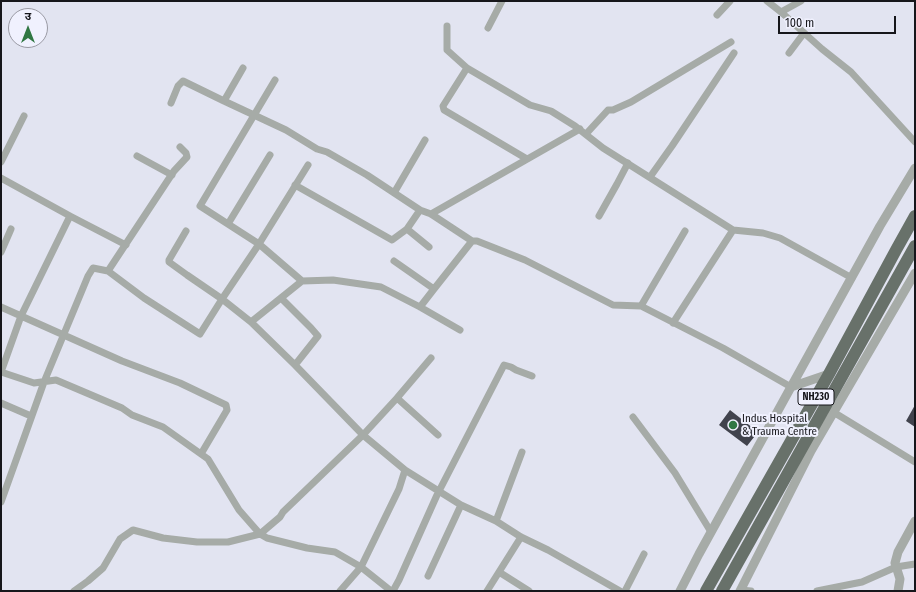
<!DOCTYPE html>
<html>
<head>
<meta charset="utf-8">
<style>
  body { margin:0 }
  #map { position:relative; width:916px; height:592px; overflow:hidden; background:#e2e4f1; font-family:"Fira Sans Condensed","Noto Sans Devanagari",sans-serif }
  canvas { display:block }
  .frame { position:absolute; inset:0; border:2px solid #16161b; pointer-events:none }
  .north { position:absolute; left:8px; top:8px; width:40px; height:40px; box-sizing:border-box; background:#f0f1fe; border:1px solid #9999a3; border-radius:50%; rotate:0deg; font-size:11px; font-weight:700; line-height:16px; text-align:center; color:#16161b }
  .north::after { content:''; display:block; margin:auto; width:14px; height:18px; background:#307743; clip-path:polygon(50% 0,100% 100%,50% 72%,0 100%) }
  .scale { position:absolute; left:778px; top:16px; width:118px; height:18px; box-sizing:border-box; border:2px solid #16161b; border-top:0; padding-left:5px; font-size:12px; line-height:14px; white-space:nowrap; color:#16161b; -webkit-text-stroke:3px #f0f1fe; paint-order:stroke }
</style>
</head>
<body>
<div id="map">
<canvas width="916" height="592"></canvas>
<div class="frame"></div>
<div class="north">उ</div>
<div class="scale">100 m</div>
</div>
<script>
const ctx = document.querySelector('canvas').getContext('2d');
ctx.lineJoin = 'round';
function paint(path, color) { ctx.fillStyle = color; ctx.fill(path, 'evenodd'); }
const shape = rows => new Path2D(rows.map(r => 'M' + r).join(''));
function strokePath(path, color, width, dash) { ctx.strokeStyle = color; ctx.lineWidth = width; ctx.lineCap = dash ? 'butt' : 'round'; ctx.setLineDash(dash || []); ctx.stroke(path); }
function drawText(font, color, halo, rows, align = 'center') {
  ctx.font = font + ' "Fira Sans Condensed",sans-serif'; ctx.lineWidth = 4; ctx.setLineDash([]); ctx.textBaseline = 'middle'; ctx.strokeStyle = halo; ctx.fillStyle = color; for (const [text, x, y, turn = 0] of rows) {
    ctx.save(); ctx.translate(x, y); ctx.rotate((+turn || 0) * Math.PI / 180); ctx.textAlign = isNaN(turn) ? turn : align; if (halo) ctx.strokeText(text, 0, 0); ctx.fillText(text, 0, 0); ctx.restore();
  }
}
const building = shape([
  [915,405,915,427,906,421],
  [730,410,758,432,747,446,719,425]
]);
const minor = shape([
  [767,1,781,12,822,49,851,72,915,142],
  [781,12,801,1],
  [717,15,730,1],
  [447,26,447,50,467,68,530,105,551,111,575,126,603,148,733,230,763,233,780,238,852,278],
  [488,28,502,1],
  [789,53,804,33],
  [467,68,443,106,444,110,527,159],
  [275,80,200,206,259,244,302,281],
  [224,101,286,130,317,149,327,152,367,175,420,210,431,214,472,241,477,241,525,260,613,305,641,306,723,348,791,387],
  [171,103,178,86,183,81,224,101,243,68],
  [586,134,608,110,613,110,631,102,731,42],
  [137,156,172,175],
  [1,162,24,116],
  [650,177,672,146,734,53],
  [1,178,70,216],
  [295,185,392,240,407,229,420,210],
  [394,193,425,140],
  [431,214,580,129],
  [599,216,617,184,628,163],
  [228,224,270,155],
  [407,229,429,247],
  [186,231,169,260,169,262,187,275,222,299,251,322,295,365,363,435,405,470,461,505,496,521,521,537,548,550,620,591],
  [126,245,70,216,21,316,1,372,34,383,56,380,122,408,132,415,163,427,208,459,239,510,260,534,267,538,307,548,335,552,361,567,391,591],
  [1,252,11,229],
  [394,261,434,289,472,241],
  [108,271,174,171,187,157,186,153,180,147],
  [281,298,311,328,318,336,295,365],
  [641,306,685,231],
  [1,307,122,361,180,383,226,405,227,410,201,454],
  [420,307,434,289],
  [251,322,302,281,333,280,381,287,420,307,460,330],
  [673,323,733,230],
  [397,398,438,435],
  [1,403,31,416],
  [830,410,915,462],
  [633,417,675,473,711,532],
  [1,502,44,382,88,276,93,268,108,271,144,298,200,334,222,299,259,244,308,165],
  [496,521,522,452],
  [499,572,529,591],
  [428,576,461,505],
  [741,590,751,591],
  [74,591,88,581,103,568,120,539,133,530,163,538,197,542,228,542,260,534,280,517,283,512,363,435,397,398,431,358],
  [340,591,361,567,399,489,405,470],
  [393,591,399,580,437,495,504,365,511,367,516,370,532,376],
  [487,591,521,537],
  [625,591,644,554],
  [817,591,862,582,896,567,915,564]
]);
const tertiary = shape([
  [791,387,880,226,915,168],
  [680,591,699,554,791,387,829,374],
  [740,591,811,451,915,273],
  [898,591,900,579,895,563,898,552,915,521]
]);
const trunk = shape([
  [706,591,829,374,896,250,915,216],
  [722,591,915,246]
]);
const markers = [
  [733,425,5,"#307743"]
];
const shields = [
  [816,397,36]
];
const shieldNames = [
  ["NH230",816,397]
];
const poiNames = [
  ["Indus Hospital",742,419],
  ["& Trauma Centre",742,432]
];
paint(building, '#41434d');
strokePath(minor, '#a6aba7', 7);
strokePath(tertiary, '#a6aba7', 9);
strokePath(trunk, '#68716a', 12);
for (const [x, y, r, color] of markers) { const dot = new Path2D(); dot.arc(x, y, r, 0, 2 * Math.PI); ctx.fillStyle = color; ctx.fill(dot); strokePath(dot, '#f0f1fe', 1.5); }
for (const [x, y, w] of shields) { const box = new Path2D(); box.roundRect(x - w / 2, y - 8, w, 16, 3); ctx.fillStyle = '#f0f1fe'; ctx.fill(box); strokePath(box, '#16161b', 1); }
drawText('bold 10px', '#16161b', null, shieldNames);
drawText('11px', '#16161b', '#f0f1fe', poiNames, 'left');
</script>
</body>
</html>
